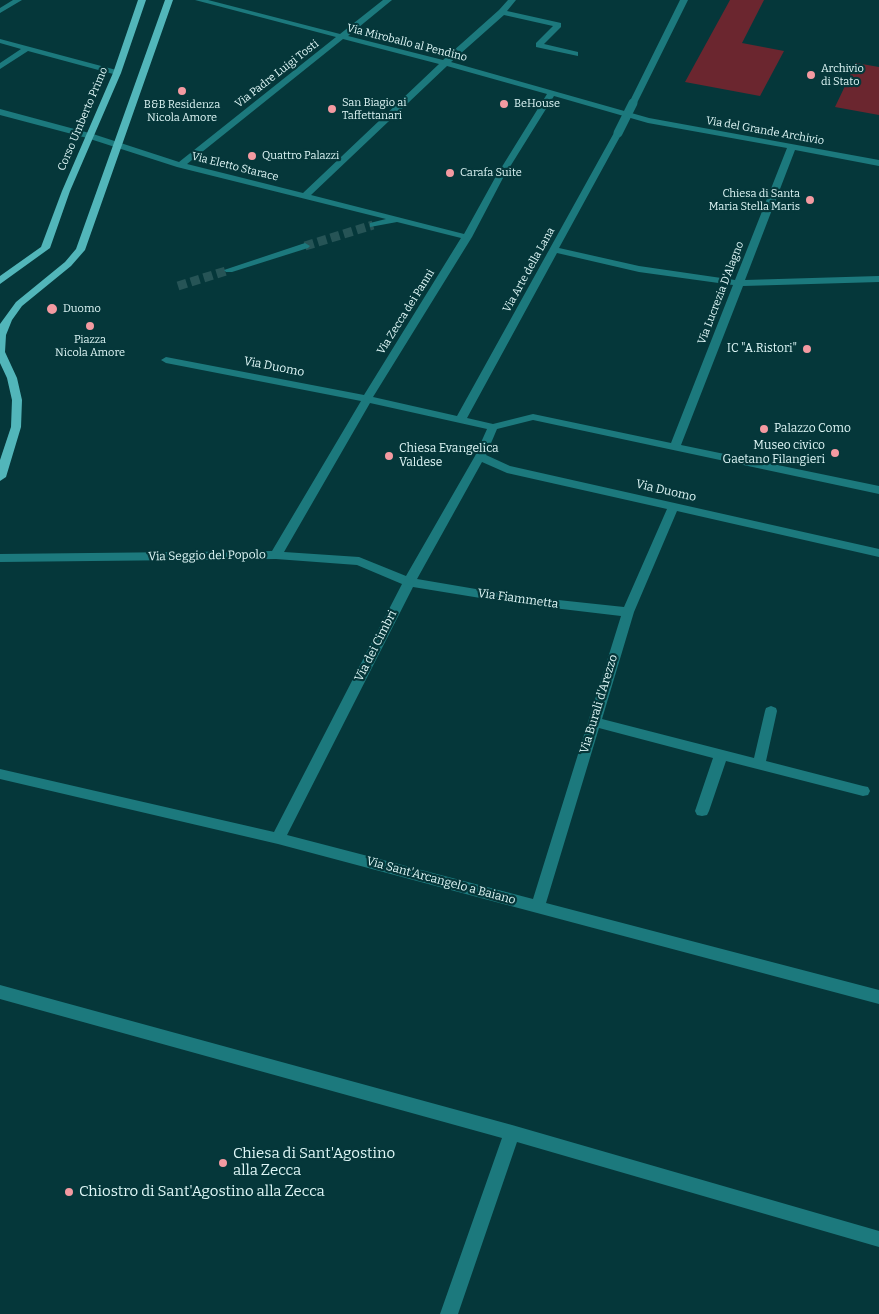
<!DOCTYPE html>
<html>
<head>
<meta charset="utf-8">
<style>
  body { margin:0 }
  canvas { display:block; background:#05373a }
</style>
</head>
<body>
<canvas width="879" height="1314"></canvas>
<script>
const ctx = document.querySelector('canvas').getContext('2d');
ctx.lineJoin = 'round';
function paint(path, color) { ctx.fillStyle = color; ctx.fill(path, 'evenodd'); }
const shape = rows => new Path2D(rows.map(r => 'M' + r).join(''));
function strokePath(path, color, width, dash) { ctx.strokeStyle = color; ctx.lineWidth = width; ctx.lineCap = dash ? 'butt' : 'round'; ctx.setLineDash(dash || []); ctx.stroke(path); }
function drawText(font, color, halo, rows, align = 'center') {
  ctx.font = font + ' Bitter,serif'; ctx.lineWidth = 4.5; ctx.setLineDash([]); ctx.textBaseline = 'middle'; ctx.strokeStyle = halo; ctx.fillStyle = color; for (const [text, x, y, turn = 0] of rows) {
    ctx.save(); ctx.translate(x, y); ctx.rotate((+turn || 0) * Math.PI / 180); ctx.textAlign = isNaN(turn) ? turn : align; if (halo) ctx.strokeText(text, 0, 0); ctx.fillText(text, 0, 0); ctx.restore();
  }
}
const green = shape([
  [730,0,764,0,742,43,784,51,760,96,685,82],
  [856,63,879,67,879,115,835,107]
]);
const minorTunnel = shape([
  [305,246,373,225],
  [178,286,229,270]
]);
const minor = shape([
  [13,0,22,0,0,13,0,8,13,0],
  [195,0,208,0,340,34,383,0,392,0,348,36,443,60,499,10,508,0,516,0,507,11,561,23,561,27,544,44,578,52,578,56,536,47,536,43,553,26,504,15,451,62,649,118,879,160,879,166,795,150,745,280,879,276,879,282,743,286,681,445,879,486,879,494,533,420,497,429,486,455,510,466,879,549,879,557,677,511,634,612,602,719,754,758,765,711,766,708,771,706,776,708,777,711,766,761,863,786,868,787,870,791,868,795,863,796,726,761,709,811,707,815,702,816,697,815,695,811,713,758,599,728,546,903,879,990,879,1004,278,844,0,779,0,769,274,832,402,584,357,565,276,559,0,562,0,554,272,551,361,401,166,363,161,360,166,357,364,395,461,238,397,222,370,227,370,223,386,219,177,167,87,138,0,115,0,109,93,134,179,162,336,37,195,0],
  [343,39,439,64,303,193,187,164,343,39],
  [447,66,547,94,495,178,464,234,311,195,447,66],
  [554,96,648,123,787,148,735,280,639,266,559,248,622,133,615,131,457,416,373,397,472,237,503,178,554,96],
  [557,253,639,272,733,285,671,443,533,414,493,424,467,418,557,253],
  [370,403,487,429,475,456,406,576,359,557,284,552,370,403],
  [482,462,507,473,667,509,624,607,511,595,417,579,482,462],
  [413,587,511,603,621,616,533,899,287,835,413,587],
  [680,0,688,0,637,103,630,105,629,103,680,0],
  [0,39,120,71,121,73,117,75,28,51,0,69,0,63,21,49,0,43,0,39],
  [305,243,310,246,308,248,232,272,226,272,224,270,305,243],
  [0,985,512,1125,879,1231,879,1247,517,1142,458,1314,440,1314,502,1138,0,999,0,985]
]);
const major = shape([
  [138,0,146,0,121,73,70,191,50,248,0,284,0,276,41,247,62,191,113,73,138,0],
  [165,0,173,0,85,250,71,266,22,306,12,320,6,335,5,352,17,378,22,400,21,427,6,477,0,481,0,460,11,427,12,400,7,378,0,363,0,324,16,302,65,262,76,249,165,0]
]);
const minorBridge = shape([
  [618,133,633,103]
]);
const markers = [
  [811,75,5,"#f49aa1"],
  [182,91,5,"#f49aa1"],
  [504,104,5,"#f49aa1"],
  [332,109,5,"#f49aa1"],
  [252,156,5,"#f49aa1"],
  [450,173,5,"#f49aa1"],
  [810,200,5,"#f49aa1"],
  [52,309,6,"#f49aa1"],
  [90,326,5,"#f49aa1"],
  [807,349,5,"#f49aa1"],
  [764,429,5,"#f49aa1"],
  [835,453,5,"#f49aa1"],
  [389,456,5,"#f49aa1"],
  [223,1163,5,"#f49aa1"],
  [69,1192,5,"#f49aa1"]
];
const farStreetnames = [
  ["Via Miroballo al Pendino",407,43,14],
  ["Via Padre Luigi Tosti",277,74,-38],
  ["Corso Umberto Primo",83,119,-67],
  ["Via del Grande Archivio",765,131,10],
  ["Via Eletto Starace",235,167,14],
  ["Via Arte della Lana",529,270,-61],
  ["Via Lucrezia D'Alagno",721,293,-69],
  ["Via Zecca dei Panni",406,312,-58]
];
const farPoinames = [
  ["Archivio",821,69],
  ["di Stato",821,82],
  ["San Biagio ai",342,103],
  ["Taffettanari",342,116],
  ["BeHouse",514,104],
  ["B&B Residenza",182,105,"center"],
  ["Nicola Amore",182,118,"center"],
  ["Quattro Palazzi",262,156],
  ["Carafa Suite",460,173],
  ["Chiesa di Santa",800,194,"right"],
  ["Maria Stella Maris",800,207,"right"],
  ["Duomo",63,309],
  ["Piazza",90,340,"center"],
  ["Nicola Amore",90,353,"center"]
];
const poiNames = [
  ["IC \"A.Ristori\"",797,349],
  ["Palazzo Como",774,429,"left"],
  ["Museo civico",825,446],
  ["Gaetano Filangieri",825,460],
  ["Chiesa Evangelica",399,449,"left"],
  ["Valdese",399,463,"left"]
];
const streetNames = [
  ["Via Duomo",274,367,11],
  ["Via Duomo",666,491,13],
  ["Via Seggio del Popolo",207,556,-1],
  ["Via Fiammetta",518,599,8],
  ["Via dei Cimbri",376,646,-63],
  ["Via Burali d'Arezzo",599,704,-73],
  ["Via Sant'Arcangelo a Baiano",441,881,15]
];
const nearPoinames = [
  ["Chiesa di Sant'Agostino",233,1154],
  ["alla Zecca",233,1171],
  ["Chiostro di Sant'Agostino alla Zecca",79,1192]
];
paint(green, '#6b262f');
strokePath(minorTunnel, '#265456', 9, [9, 4.5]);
paint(minor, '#1c797d');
paint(major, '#52b6ba');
strokePath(minorBridge, '#1c797d', 9);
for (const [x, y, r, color] of markers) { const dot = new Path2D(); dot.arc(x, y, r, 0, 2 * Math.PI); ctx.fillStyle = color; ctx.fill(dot); strokePath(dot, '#05373a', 2); }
drawText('11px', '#def6f6', '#05373a', farStreetnames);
drawText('11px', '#def6f6', '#05373a', farPoinames, 'left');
drawText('12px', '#def6f6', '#05373a', poiNames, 'right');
drawText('12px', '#def6f6', '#05373a', streetNames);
drawText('15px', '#def6f6', '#05373a', nearPoinames, 'left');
</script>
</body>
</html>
